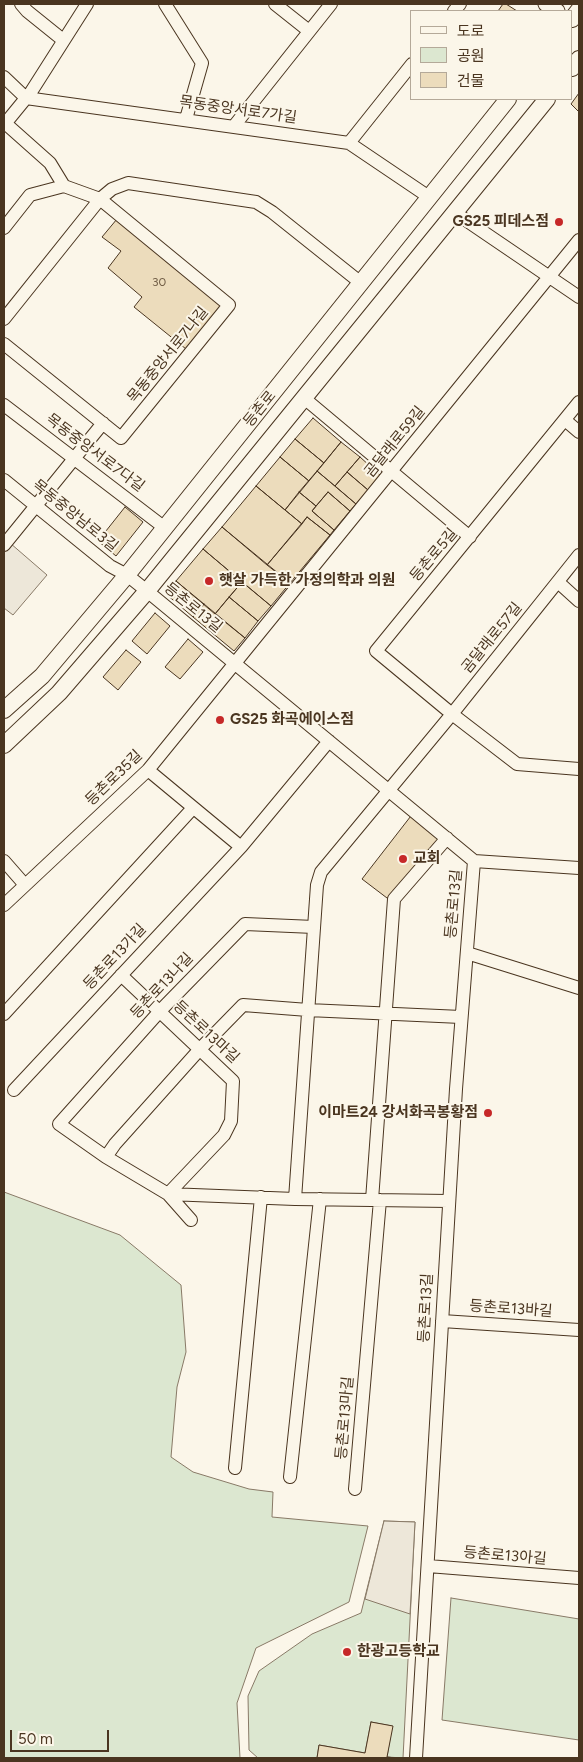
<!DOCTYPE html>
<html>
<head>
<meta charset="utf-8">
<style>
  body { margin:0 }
  #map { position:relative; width:583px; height:1762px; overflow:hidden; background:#fbf6e9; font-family:Figtree,"Noto Sans KR",sans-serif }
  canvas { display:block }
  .frame { position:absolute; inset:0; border:5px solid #4a3520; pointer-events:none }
  .legend { position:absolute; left:410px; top:10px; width:162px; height:90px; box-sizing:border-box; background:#fbf6e9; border:1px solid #b4a999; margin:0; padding:6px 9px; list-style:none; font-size:15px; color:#4a3520 }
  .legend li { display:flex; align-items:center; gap:10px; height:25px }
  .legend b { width:25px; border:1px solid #b4a999 }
  .scale { position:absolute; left:10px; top:1730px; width:99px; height:22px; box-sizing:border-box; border:2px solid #4a3520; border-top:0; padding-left:6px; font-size:15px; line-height:18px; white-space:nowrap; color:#4a3520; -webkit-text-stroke:4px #fbf6e9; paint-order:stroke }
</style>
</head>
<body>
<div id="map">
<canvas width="583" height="1762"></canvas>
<div class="frame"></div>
<ul class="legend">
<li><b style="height:6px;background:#fbf6e9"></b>도로</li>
<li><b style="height:14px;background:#dce7d0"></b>공원</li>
<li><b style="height:14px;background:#ecdcbc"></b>건물</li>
</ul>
<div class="scale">50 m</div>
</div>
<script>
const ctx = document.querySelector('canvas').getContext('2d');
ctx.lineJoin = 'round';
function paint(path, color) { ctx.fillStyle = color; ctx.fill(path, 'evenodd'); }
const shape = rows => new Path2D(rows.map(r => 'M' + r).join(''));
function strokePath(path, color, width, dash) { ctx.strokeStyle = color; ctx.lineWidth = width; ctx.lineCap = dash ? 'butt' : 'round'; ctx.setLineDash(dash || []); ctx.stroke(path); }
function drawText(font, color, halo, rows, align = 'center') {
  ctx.font = font + ' Figtree,"Noto Sans KR",sans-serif'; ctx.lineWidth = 4; ctx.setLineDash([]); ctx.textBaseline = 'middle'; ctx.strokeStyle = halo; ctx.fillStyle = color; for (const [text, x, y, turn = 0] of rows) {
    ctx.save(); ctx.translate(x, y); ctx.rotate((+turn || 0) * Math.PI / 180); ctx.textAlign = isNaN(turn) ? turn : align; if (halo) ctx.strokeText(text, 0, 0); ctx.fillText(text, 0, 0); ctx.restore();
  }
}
const green = shape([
  [4,1192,120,1235,181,1285,186,1352,177,1387,171,1457,193,1472,249,1489,273,1492,272,1517,368,1526,349,1602,256,1648,237,1703,240,1758,4,1758,4,1192],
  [384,1521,415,1522,403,1758,387,1757,392,1726,371,1722,365,1753,319,1745,317,1758,258,1758,249,1750,248,1696,259,1671,312,1634,361,1613,384,1521],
  [451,1598,579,1619,579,1740,442,1720,451,1598]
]);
const parking = shape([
  [10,543,47,575,13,615,4,608,4,550,10,543],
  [384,1521,415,1522,410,1614,365,1599,384,1521]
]);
const building = shape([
  [503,4,506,4,517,11,498,11,503,4],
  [579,93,579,112,571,104,579,93],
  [117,219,221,306,186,349,134,307,142,297,108,268,121,251,102,237,117,219],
  [313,418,341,442,324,463,295,439,313,418],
  [295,439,324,463,309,481,280,457,295,439],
  [341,442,360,457,335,486,317,471,341,442],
  [280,457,309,481,285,510,256,486,280,457],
  [360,457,380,475,368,490,347,472,360,457],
  [317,471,356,504,350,511,328,492,316,506,299,492,317,471],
  [347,472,368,490,356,504,335,486,347,472],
  [256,486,302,524,267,565,222,527,256,486],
  [299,492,316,506,312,511,334,530,330,535,307,517,302,524,285,510,299,492],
  [328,492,350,511,334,530,312,511,328,492],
  [125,507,143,522,116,556,98,541,125,507],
  [307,517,330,535,290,583,267,565,307,517],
  [222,527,290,583,271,606,203,549,222,527],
  [203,549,242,582,215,614,176,581,203,549],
  [176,581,204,604,193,617,166,594,176,581],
  [242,582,271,606,258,621,229,597,242,582],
  [229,597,258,621,245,638,215,614,229,597],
  [204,604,245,638,234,651,193,617,204,604],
  [155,613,170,626,147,654,132,641,155,613],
  [188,639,203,652,180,679,165,667,188,639],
  [126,650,141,662,118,690,103,677,126,650],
  [414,812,446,839,392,899,387,898,362,879,414,812],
  [371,1722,393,1726,387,1757,396,1758,317,1758,319,1745,365,1753,371,1722]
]);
const minor = shape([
  [21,4,27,11,63,40],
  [165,4,202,63,186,119],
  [275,4,309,31],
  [454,11,460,4],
  [4,77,26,98,349,143,429,197],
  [4,125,31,92,87,4],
  [234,126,331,4],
  [349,143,412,64],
  [454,212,579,297],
  [4,228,30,195,64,186],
  [4,319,100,199,112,189,128,183,256,202,272,212,361,283],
  [4,344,121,438,229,305,100,199,64,186,50,163,5,123],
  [304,398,470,537],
  [579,402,376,651,452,714,517,764,579,769],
  [4,405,165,528],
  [565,420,579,432],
  [4,480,110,566,127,575,147,591,474,861,456,1089,416,1758],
  [4,545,103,423],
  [558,582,579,601],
  [148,770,241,847],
  [4,861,25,885],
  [474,861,579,868],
  [4,905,148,770,579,240],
  [314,927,245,924,160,1011,59,1124,106,1157,168,1194,295,1199,449,1201],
  [467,953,579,988],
  [121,975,233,1081,231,1121,224,1135,168,1194,191,1220],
  [4,1014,193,808],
  [14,1090,241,847,329,741],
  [106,1157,115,1144,200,1049,243,1005,308,1010,461,1017],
  [295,1199,317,885,321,872,452,714,579,555],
  [372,1200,394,899,447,838],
  [442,1321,579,1330],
  [235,1468,261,1197],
  [290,1477,320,1199],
  [355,1489,380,1200],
  [428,1566,579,1578]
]);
const tertiary = shape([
  [546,4,557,11]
]);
const secondary = shape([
  [572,19,579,10],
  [572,68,579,59],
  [4,710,42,676,127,575,508,99],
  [4,745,59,693,147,591,547,99]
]);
const markers = [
  [559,222,5,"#c62828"],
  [209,581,5,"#c62828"],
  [220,720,5,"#c62828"],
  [403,859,5,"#c62828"],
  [488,1113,5,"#c62828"],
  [347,1652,5,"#c62828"]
];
const numberNames = [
  ["30",159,282]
];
const streetNames = [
  ["목동중앙서로7가길",238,110,8],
  ["목동중앙서로7나길",168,355,-51],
  ["등촌로",260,409,-51],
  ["곰달래로59길",395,442,-51],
  ["목동중앙서로7다길",95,453,37],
  ["목동중앙남로3길",75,516,39],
  ["등촌로5길",434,555,-50],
  ["등촌로13길",193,608,39],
  ["곰달래로57길",492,638,-51],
  ["등촌로35길",114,778,-44],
  ["등촌로13길",454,904,-85],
  ["등촌로13가길",115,957,-47],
  ["등촌로13나길",162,986,-47],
  ["등촌로13마길",206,1032,43],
  ["등촌로13길",426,1308,-87],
  ["등촌로13바길",511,1309,4],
  ["등촌로13마길",345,1418,-85],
  ["등촌로13아길",505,1556,5]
];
const poiNames = [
  ["GS25 피데스점",549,222,"right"],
  ["햇살 가득한 가정의학과 의원",219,581],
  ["GS25 화곡에이스점",230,720],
  ["교회",413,859],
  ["이마트24 강서화곡봉황점",478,1113,"right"],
  ["한광고등학교",357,1652]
];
paint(green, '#dce7d0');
strokePath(green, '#887966', 1);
paint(parking, '#ede7d9');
strokePath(parking, '#887966', 1);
paint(building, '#ecdcbc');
strokePath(building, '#4a3520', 1);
strokePath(minor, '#4a3520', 14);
strokePath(tertiary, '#4a3520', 17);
strokePath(secondary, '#4a3520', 18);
strokePath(minor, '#fbf6e9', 12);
strokePath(tertiary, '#fbf6e9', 15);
strokePath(secondary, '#fbf6e9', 16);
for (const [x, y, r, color] of markers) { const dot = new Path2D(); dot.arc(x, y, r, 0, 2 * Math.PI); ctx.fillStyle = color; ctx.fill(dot); strokePath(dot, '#fbf6e9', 2); }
drawText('12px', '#725f47', null, numberNames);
drawText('15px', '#4a3520', '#fbf6e9', streetNames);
drawText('bold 15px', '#4a3520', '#fbf6e9', poiNames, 'left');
</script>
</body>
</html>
